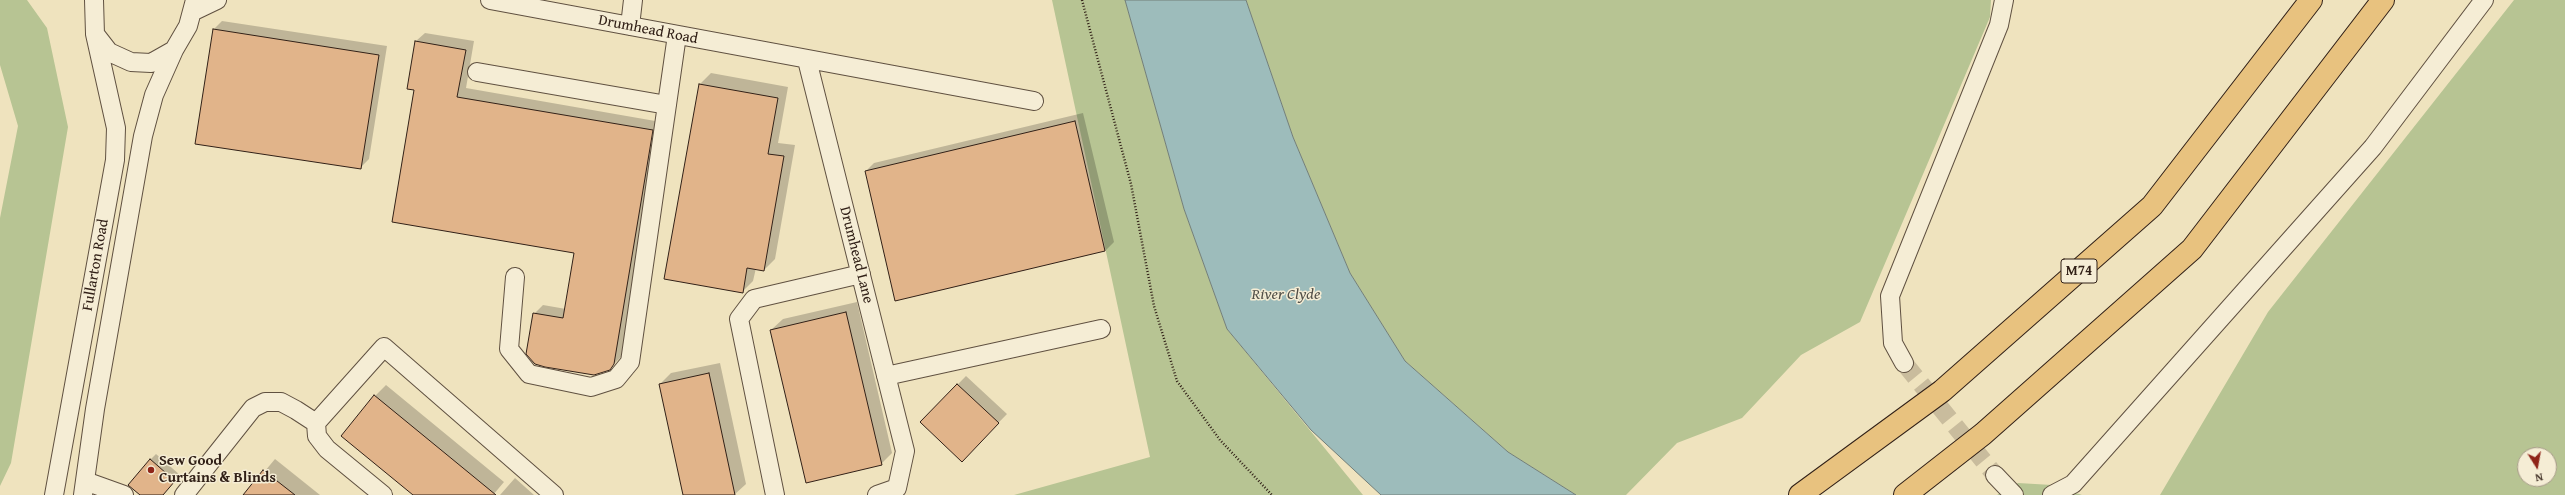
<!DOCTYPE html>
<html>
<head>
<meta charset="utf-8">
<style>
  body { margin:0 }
  #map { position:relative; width:2565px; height:495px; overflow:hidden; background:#efe3be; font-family:"Gentium Book Plus",serif }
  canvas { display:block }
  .north { position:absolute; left:2517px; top:447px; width:40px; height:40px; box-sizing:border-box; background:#f5edd5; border:1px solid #a79b89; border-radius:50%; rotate:169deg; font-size:11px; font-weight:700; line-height:16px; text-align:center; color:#312017 }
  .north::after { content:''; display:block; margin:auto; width:14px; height:18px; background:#8f2418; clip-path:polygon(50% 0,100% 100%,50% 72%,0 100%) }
</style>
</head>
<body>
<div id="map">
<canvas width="2565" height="495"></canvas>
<div class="north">N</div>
</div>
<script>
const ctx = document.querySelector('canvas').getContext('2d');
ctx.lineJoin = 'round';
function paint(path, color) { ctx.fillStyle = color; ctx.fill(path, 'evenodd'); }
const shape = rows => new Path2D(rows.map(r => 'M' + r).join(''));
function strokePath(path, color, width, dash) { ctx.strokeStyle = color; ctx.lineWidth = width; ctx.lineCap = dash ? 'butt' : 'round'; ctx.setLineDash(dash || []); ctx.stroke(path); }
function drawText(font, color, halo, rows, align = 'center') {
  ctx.font = font + ' "Gentium Book Plus",serif'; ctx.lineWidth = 3; ctx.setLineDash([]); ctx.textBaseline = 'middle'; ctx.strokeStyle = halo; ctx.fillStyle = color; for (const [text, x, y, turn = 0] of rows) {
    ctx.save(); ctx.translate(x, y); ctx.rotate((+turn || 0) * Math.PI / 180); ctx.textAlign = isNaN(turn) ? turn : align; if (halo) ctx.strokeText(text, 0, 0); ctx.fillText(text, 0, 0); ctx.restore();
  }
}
const green = shape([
  [0,0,27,0,47,28,68,127,11,463,0,486,0,218,18,126,0,65],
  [1052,0,1125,0,1184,209,1227,329,1363,495,1014,495,1150,457],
  [1246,0,1991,0,1990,17,1860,322,1801,355,1742,418,1677,443,1626,495,1576,495,1508,452,1405,361,1350,273,1293,137],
  [2514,0,2565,0,2565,495,2160,495,2268,312],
  [2525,455,2549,455,2549,479,2525,479],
  [2018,483,2052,485,2082,495,1997,495]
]);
const water = shape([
  [1125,0,1246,0,1293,137,1350,273,1405,361,1508,452,1576,495,1381,495,1311,430,1227,329,1184,209,1125,0]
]);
const shadow = shape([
  [222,21,387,46,369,159,360,168,214,29],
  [425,33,474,41,466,88,661,122,623,355,609,369,534,314,543,305,566,309,575,252,415,90,416,41],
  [711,73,788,87,778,143,795,145,775,259,764,270,756,268,753,281,742,292,700,84],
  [1083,113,1114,242,1105,251,896,300,866,171,874,163],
  [857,302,892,453,881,464,771,330,783,319],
  [720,363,746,484,734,495,684,495,660,384,671,373],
  [966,376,1007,414,970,452,921,422],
  [386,385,504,482,493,495,415,495,375,396],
  [156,454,180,475,163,495,141,495,150,460],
  [275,459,320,495,245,495],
  [515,478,534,495,500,495]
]);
const building = shape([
  [213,29,379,55,361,169,195,144,213,29],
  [415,41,466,50,457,97,653,130,614,364,610,370,594,375,545,367,535,364,526,354,533,313,563,318,574,253,392,222,414,90,407,89,415,41],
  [699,84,778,98,768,154,784,156,764,271,747,268,743,293,664,279,699,84],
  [1075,121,1105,251,895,301,865,171,1075,121],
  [846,312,882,465,806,483,770,330,846,312],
  [709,373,735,495,683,495,659,384,709,373],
  [957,384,999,423,962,462,920,422,957,384],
  [374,395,496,495,413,495,341,436,374,395],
  [150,459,175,481,163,495,140,495,128,485,150,459],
  [263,470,295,495,243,495,263,470]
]);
const minorTunnel = shape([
  [1904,363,1995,475]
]);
const path = shape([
  [1082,0,1131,184,1154,306,1177,381,1220,440,1272,495]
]);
const minor = shape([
  [94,0,95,34,109,52,131,62,151,63,174,50,188,26,195,0],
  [490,0,1034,101],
  [194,11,217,0],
  [630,26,633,0],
  [807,60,905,451,897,488,877,495],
  [477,72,667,105],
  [515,277,509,349,529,374,591,387,616,379,630,362,677,35],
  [1904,363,1893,343,1890,296,1999,25,2004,0],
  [886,376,1101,329],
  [1995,475,2014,495],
  [85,481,124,495],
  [54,495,115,160,116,128,95,34],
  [83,495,95,409,143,136,154,95,174,50],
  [184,495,253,408,265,402,281,402,296,410,316,423],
  [383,495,327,449,317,436,316,423,384,347,554,495],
  [775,495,739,319,754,299,861,274],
  [2052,495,2073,484,2373,147,2484,0]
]);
const highway = shape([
  [1800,495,1942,391,2152,206,2311,0],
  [1905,495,1983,434,2192,249,2383,0]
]);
const markers = [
  [151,470,4,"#8f2418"]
];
const shields = [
  [2079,271,36]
];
const shieldNames = [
  ["M74",2079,271]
];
const streetNames = [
  ["Drumhead Road",648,30,11],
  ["Drumhead Lane",856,255,76],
  ["Fullarton Road",96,265,-80]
];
const poiNames = [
  ["Sew Good",159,461],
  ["Curtains & Blinds",159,478]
];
const waterNames = [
  ["River Clyde",1286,295]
];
paint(green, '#b7c493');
paint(water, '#9dbcbb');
strokePath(water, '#727e79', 1);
paint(shadow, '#0003');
paint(building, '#e1b48a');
strokePath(building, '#312017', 1);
strokePath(minorTunnel, '#c9bc9d', 18, [18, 9]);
strokePath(minor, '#605141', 20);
strokePath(highway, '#312017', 24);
strokePath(path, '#312017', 2.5, [1, 2]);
strokePath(minor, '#f5edd5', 18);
strokePath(highway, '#e8c27f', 22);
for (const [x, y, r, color] of markers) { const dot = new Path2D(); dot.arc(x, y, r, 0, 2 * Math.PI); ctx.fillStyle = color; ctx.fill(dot); strokePath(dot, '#f5edd5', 1.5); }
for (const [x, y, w] of shields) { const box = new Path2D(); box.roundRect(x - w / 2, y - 12, w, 24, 3); ctx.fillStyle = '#f5edd5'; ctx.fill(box); strokePath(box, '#312017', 1); }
drawText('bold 14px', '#312017', null, shieldNames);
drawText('15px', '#312017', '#f5edd5', streetNames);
drawText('bold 15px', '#312017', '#f5edd5', poiNames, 'left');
drawText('italic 16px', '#514f48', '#f5edd5', waterNames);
</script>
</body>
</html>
